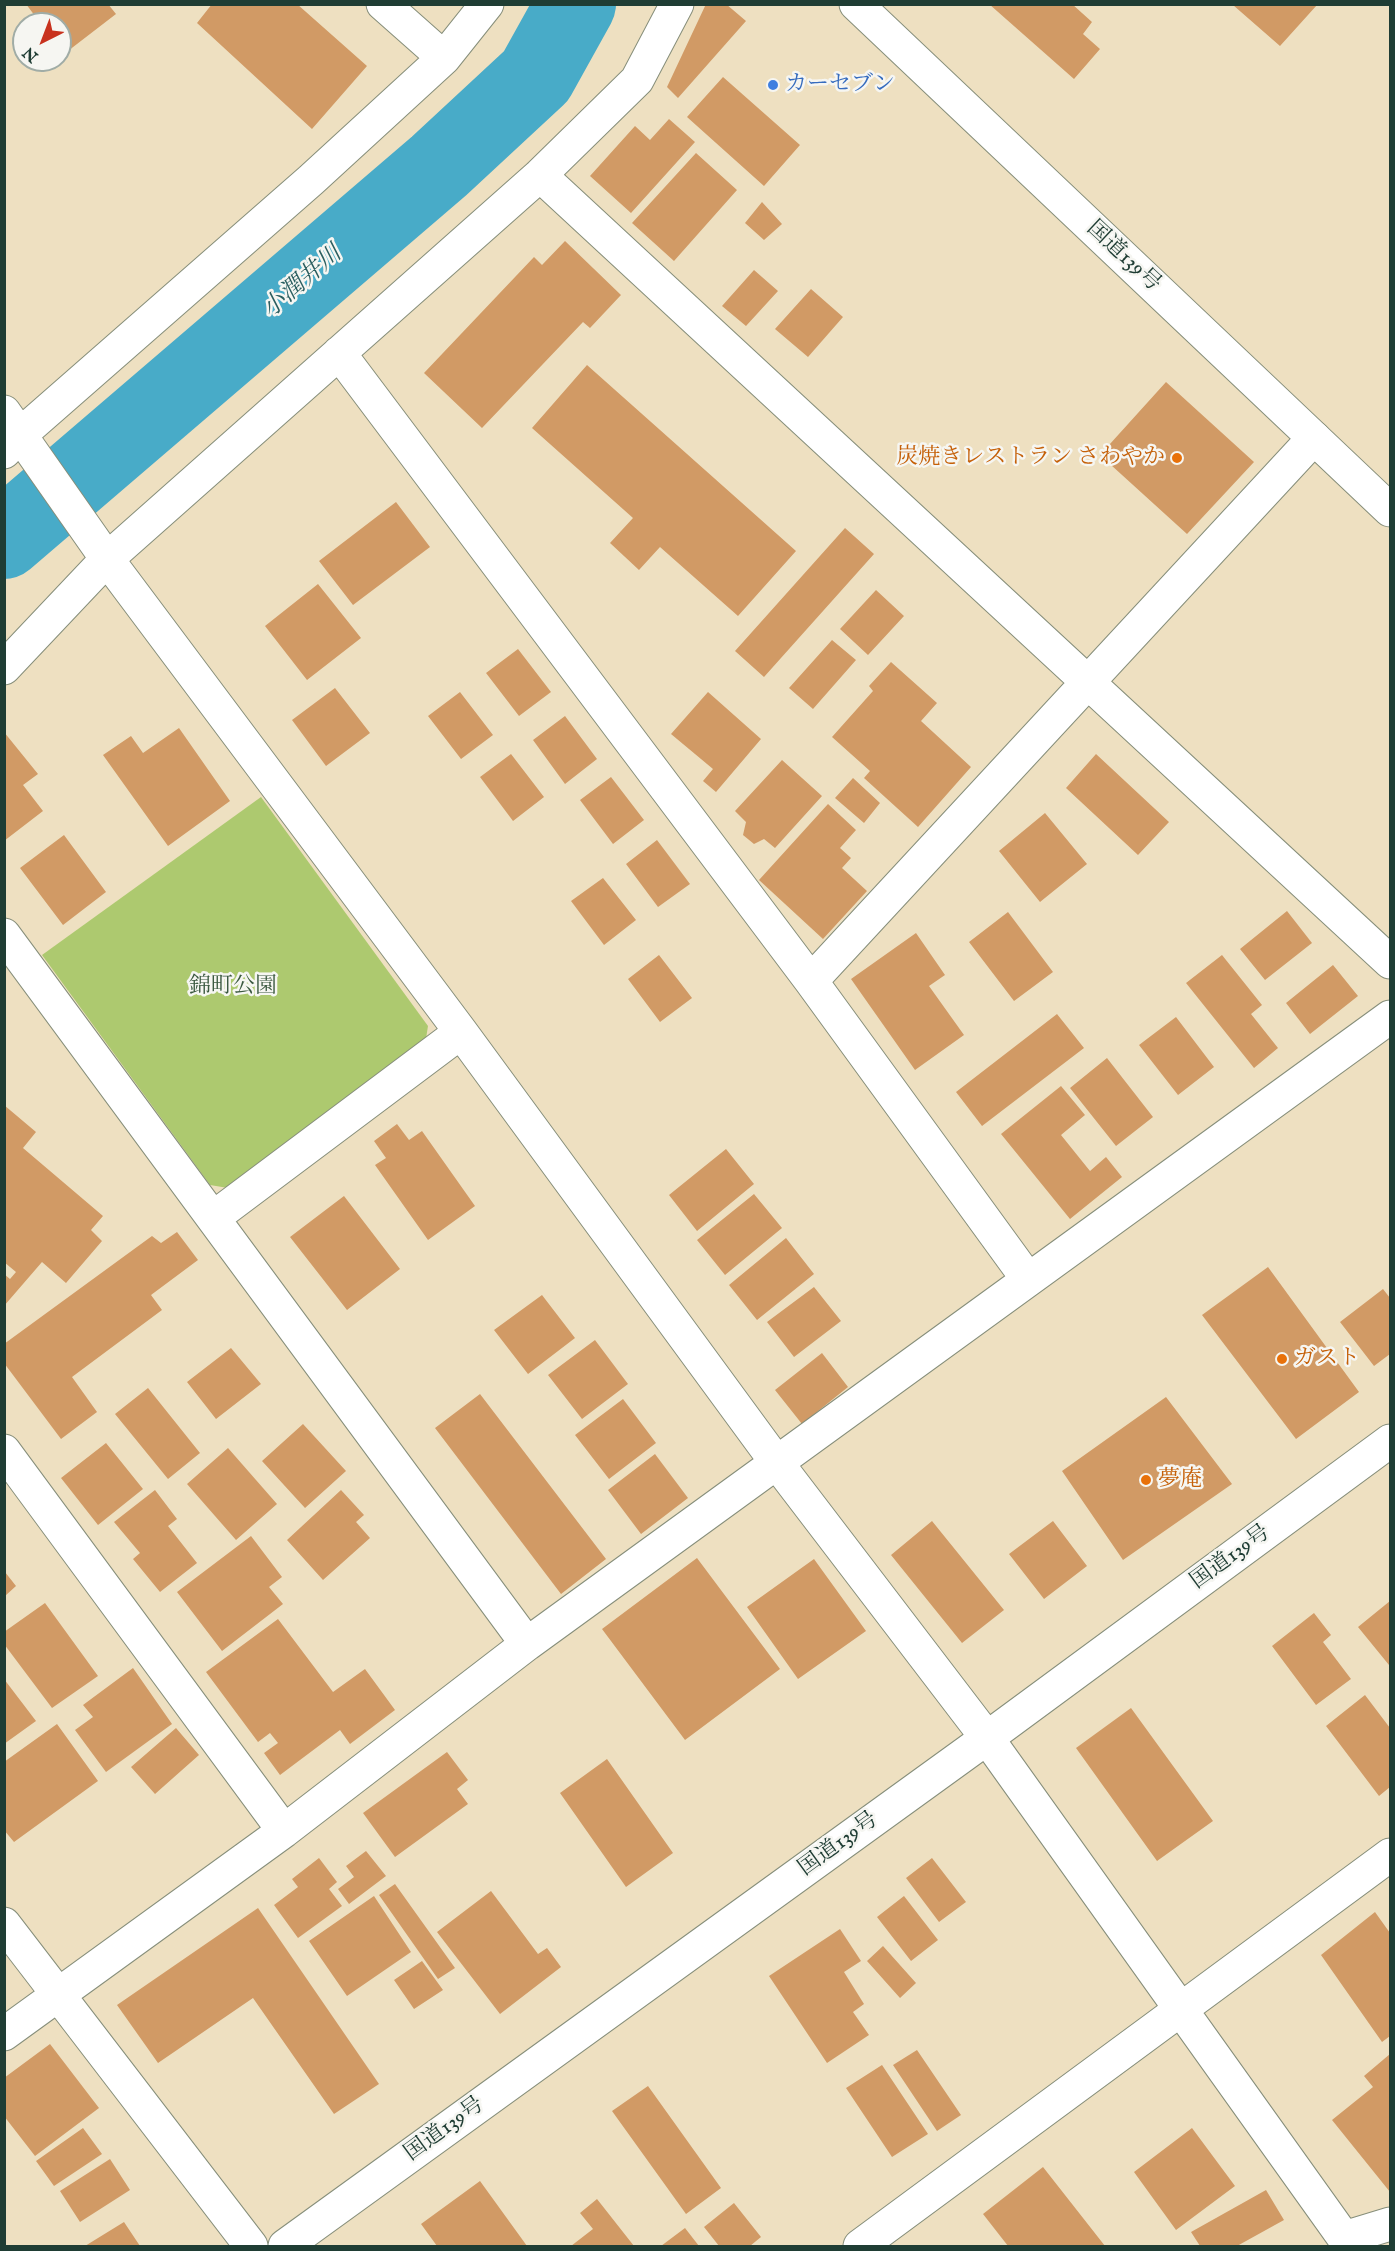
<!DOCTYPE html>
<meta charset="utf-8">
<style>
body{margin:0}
#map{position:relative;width:1395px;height:2251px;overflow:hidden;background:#eee0c1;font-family:"IM FELL English",serif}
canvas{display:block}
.frame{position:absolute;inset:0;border:6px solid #1f3d34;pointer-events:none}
.north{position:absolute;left:12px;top:12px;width:60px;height:60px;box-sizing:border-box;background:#f6f6f2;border:2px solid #a0aca6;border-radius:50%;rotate:222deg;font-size:16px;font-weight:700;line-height:24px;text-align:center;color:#1f3d34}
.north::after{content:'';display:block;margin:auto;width:21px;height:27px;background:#c8321e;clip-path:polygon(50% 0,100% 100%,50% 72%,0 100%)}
</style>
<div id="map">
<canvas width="1395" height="2251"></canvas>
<div class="frame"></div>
<div class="north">N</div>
</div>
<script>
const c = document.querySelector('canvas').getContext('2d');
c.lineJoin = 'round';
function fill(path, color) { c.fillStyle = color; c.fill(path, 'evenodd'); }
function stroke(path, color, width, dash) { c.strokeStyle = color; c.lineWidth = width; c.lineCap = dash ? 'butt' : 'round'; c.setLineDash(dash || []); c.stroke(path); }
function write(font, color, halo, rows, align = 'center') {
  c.font = font + ' "IM FELL English","Noto Serif JP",serif'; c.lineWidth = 5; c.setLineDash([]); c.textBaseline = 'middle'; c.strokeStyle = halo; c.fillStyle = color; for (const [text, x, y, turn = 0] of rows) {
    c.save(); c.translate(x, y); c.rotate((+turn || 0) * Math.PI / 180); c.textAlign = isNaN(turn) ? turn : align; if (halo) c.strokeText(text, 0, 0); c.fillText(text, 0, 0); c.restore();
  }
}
fill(new Path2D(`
 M 261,797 L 428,1026 L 425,1045 L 228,1188 L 210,1185 L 42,955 Z`), '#adc96f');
stroke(new Path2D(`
 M 4,539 L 439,166 L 536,76 L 576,4`), '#48abc8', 80);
fill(new Path2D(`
 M 26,4 L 108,4 L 116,14 L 64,54 L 60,48 L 60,24 L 41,24 Z
 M 212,4 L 297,4 L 367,66 L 312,129 L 197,23 Z
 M 706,4 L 726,4 L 746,21 L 678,98 L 667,87 Z
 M 989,4 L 1072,4 L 1092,22 L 1083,34 L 1100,49 L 1074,79 Z
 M 1233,5 L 1317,5 L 1280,46 Z
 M 723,77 L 800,145 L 764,186 L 687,117 Z
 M 669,119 L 695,142 L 631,213 L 590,176 L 635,126 L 650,140 Z
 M 696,153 L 737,190 L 674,261 L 632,223 Z
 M 762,202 L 782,224 L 764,240 L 745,223 Z
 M 565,241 L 621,295 L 590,328 L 583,322 L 482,428 L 424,373 L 534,257 L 542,265 Z
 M 754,270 L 778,291 L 746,326 L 722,306 Z
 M 811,289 L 843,317 L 808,357 L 775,329 Z
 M 587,365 L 796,551 L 738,616 L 660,547 L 639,570 L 610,543 L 633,518 L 532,428 Z
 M 1166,382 L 1254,462 L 1187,534 L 1100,455 Z
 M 396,502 L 430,547 L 353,605 L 319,561 Z
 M 845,528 L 874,554 L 764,677 L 735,651 Z
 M 318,584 L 361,638 L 307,680 L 265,626 Z
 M 876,590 L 904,616 L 868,655 L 840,629 Z
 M 832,640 L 856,660 L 813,709 L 789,688 Z
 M 518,649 L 551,692 L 519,716 L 486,673 Z
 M 891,662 L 937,703 L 921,721 L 971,767 L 918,827 L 864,778 L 870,771 L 832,737 L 873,691 L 869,686 Z
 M 335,688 L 370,733 L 326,766 L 292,720 Z
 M 460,692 L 493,735 L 461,759 L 428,716 Z
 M 708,692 L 761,739 L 716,792 L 703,781 L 713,769 L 671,734 Z
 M 565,716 L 597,759 L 565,784 L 533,740 Z
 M 179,728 L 230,801 L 168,846 L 103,755 L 131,736 L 143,753 Z
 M 4,732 L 38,774 L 23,785 L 43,811 L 4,841 Z
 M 511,754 L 544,797 L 513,821 L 480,777 Z
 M 1096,754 L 1169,822 L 1138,855 L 1066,788 Z
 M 782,760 L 822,796 L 775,848 L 764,839 L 754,844 L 743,835 L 746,822 L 735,811 Z
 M 611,777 L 644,820 L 613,844 L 580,800 Z
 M 853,778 L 880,803 L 864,823 L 835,798 Z
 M 828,804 L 856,830 L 840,848 L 851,858 L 842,868 L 867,891 L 823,939 L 759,880 Z
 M 1045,813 L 1087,864 L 1040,902 L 999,851 Z
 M 64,835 L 106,892 L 63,925 L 20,868 Z
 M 657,840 L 690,884 L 658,907 L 626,864 Z
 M 603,878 L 636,920 L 604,945 L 571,901 Z
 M 1287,911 L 1312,943 L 1265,980 L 1240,949 Z
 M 1008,912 L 1053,972 L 1014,1001 L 969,942 Z
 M 916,933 L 945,975 L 929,986 L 964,1035 L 915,1070 L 851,979 Z
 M 659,955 L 692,998 L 660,1022 L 628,979 Z
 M 1222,955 L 1262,1005 L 1251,1014 L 1278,1048 L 1254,1068 L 1186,983 Z
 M 1333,965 L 1358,996 L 1310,1034 L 1286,1003 Z
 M 1057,1014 L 1084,1048 L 982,1126 L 956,1092 Z
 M 1176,1017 L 1214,1067 L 1178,1095 L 1139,1045 Z
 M 1107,1058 L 1153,1117 L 1116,1146 L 1070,1088 Z
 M 1061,1086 L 1085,1115 L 1061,1135 L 1090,1171 L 1106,1157 L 1122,1177 L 1070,1219 L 1001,1134 Z
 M 4,1105 L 36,1132 L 23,1148 L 103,1216 L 91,1230 L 102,1241 L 66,1283 L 42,1262 L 4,1306 L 4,1274 L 10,1279 L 16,1272 L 4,1262 Z
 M 397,1124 L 409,1140 L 422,1131 L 475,1206 L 428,1240 L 375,1165 L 386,1158 L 374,1141 Z
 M 726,1149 L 754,1184 L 697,1231 L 669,1195 Z
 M 754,1194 L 782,1228 L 725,1275 L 697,1240 Z
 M 344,1196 L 400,1269 L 347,1310 L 290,1237 Z
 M 177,1232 L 198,1260 L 151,1295 L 162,1310 L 72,1377 L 97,1412 L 61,1439 L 4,1363 L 4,1344 L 152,1236 L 161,1243 Z
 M 786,1238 L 814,1274 L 757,1320 L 729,1285 Z
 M 1268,1267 L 1359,1392 L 1296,1439 L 1202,1315 Z
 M 814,1287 L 841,1321 L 794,1357 L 767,1322 Z
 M 1383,1289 L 1390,1298 L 1390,1354 L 1374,1366 L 1340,1322 Z
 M 542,1295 L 575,1338 L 528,1374 L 494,1330 Z
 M 595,1340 L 628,1384 L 582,1419 L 548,1375 Z
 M 231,1348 L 261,1384 L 216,1419 L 187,1382 Z
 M 822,1353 L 848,1387 L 802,1424 L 775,1390 Z
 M 148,1388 L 200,1453 L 168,1479 L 115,1414 Z
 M 480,1394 L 606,1559 L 561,1594 L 435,1428 Z
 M 1166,1397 L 1232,1484 L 1123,1560 L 1062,1471 Z
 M 623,1399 L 656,1443 L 609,1479 L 575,1435 Z
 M 303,1424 L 346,1471 L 305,1508 L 262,1461 Z
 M 106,1443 L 143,1489 L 98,1525 L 61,1478 Z
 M 228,1448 L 277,1504 L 236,1540 L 187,1484 Z
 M 655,1454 L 688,1498 L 641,1534 L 608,1490 Z
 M 155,1490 L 177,1519 L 168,1526 L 197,1563 L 160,1592 L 133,1559 L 140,1553 L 114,1522 Z
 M 341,1490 L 364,1515 L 356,1522 L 370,1538 L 323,1580 L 287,1540 Z
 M 932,1521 L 1004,1610 L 962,1643 L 891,1555 Z
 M 1053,1521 L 1087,1566 L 1044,1599 L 1009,1554 Z
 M 251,1536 L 282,1577 L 269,1587 L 283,1604 L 222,1651 L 177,1592 Z
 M 697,1558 L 780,1669 L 685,1740 L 602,1629 Z
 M 814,1559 L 866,1631 L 798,1679 L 747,1607 Z
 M 5,1572 L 16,1586 L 5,1596 Z
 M 1390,1601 L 1390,1663 L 1389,1665 L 1358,1627 Z
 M 45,1603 L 98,1676 L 52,1708 L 4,1644 L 4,1632 Z
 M 1314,1613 L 1331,1635 L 1323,1642 L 1351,1679 L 1316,1705 L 1272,1646 Z
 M 278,1619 L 333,1692 L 365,1669 L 395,1710 L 350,1744 L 340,1730 L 280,1775 L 264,1753 L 278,1743 L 270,1733 L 258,1742 L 206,1672 Z
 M 133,1668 L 172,1724 L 106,1772 L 75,1730 L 93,1717 L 83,1705 Z
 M 4,1679 L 36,1721 L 4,1744 Z
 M 1365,1695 L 1390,1728 L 1390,1787 L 1379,1796 L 1326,1726 Z
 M 1131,1708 L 1213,1821 L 1157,1861 L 1076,1748 Z
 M 57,1724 L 98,1781 L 14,1842 L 4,1830 L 4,1762 Z
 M 176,1728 L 199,1755 L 155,1794 L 131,1767 Z
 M 447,1752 L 468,1780 L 457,1789 L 468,1804 L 395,1857 L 363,1813 Z
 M 607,1759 L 673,1853 L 626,1887 L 560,1793 Z
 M 366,1851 L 386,1876 L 349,1904 L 338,1889 L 354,1877 L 346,1866 Z
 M 319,1858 L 337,1882 L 329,1889 L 342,1906 L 298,1938 L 274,1905 L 298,1887 L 292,1879 Z
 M 932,1858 L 966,1902 L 939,1922 L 906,1878 Z
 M 395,1884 L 455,1968 L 438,1979 L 379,1895 Z
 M 491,1891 L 538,1954 L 547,1948 L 561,1967 L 500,2014 L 437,1932 Z
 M 374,1896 L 411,1952 L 347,1996 L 309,1941 Z
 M 904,1896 L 938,1940 L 911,1961 L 877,1917 Z
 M 258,1908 L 379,2084 L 334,2114 L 253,1998 L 158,2063 L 117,2005 Z
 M 1375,1912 L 1390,1933 L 1390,2036 L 1382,2042 L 1321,1955 Z
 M 840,1929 L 861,1961 L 844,1972 L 864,2004 L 853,2012 L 869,2035 L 827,2063 L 769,1976 Z
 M 883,1946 L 916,1983 L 900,1998 L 867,1961 Z
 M 422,1961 L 443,1990 L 414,2009 L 394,1980 Z
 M 50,2044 L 99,2108 L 35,2156 L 4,2116 L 4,2078 Z
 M 917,2050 L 961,2115 L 937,2131 L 893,2065 Z
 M 1390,2054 L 1390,2192 L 1332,2120 L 1373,2087 L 1364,2076 Z
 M 882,2065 L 928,2134 L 892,2157 L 846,2088 Z
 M 648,2086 L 721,2188 L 686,2214 L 612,2111 Z
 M 83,2128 L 102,2154 L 54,2186 L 36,2161 Z
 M 1192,2128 L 1235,2186 L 1176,2230 L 1134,2172 Z
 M 110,2159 L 130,2190 L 80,2222 L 60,2191 Z
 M 1043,2167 L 1105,2246 L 1008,2246 L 983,2214 Z
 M 480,2181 L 527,2246 L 437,2246 L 421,2224 Z
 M 1266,2190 L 1284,2220 L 1237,2246 L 1200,2246 L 1191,2232 Z
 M 597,2199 L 634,2246 L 571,2246 L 593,2229 L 580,2213 Z
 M 734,2203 L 761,2237 L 750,2246 L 719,2246 L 704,2227 Z
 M 124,2222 L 140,2246 L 85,2246 Z
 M 685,2228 L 699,2246 L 661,2246 Z`), '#d19a65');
const minor = new Path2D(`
 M 383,4 L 444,58
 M 540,175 L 1390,962
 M 339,353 L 811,981 L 1027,1278
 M 4,412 L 107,559 L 461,1032 L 777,1463 L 987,1738 L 1344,2238 L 1347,2246
 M 4,452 L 21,434 L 311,180 L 444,58 L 487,4
 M 4,668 L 107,559 L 540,175 L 637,80 L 677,4
 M 4,935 L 527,1644
 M 811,981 L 1314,438
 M 213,1218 L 461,1032
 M 4,1451 L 284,1831
 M 4,1924 L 251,2246
 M 4,2034 L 284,1831 L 527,1644 L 1390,1017
 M 1344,2238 L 1390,2224
 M 860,2246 L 1390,1855`);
const highway = new Path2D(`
 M 856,4 L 1390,510
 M 285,2246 L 987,1738 L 1390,1441`);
stroke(minor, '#868e7a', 35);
stroke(highway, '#868e7a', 35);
stroke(minor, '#fff', 33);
stroke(highway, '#fff', 33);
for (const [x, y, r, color] of [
 [773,85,6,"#3f7fe0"],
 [1177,458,6,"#e8710a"],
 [1282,1359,6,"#e8710a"],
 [1146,1480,6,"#e8710a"]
]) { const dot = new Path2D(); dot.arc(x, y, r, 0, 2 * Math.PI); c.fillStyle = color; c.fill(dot); stroke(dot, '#f6f6f2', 2); }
write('22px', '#366cbe', '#f6f6f2', [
 ["カーセブン",785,85]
], 'left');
write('22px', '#1f3d34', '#f6f6f2', [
 ["国道139号",1123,257,43],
 ["国道139号",1231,1558,-36],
 ["国道139号",839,1845,-36],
 ["国道139号",445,2130,-36]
]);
write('22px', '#c56008', '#f6f6f2', [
 ["炭焼きレストラン さわやか",1165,458,"right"],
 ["ガスト",1294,1359],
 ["夢庵",1158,1480]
], 'left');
write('22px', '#3b5940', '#f6f6f2', [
 ["錦町公園",233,987]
]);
write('italic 24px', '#2b5e60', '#f6f6f2', [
 ["小潤井川",303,283,-41]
]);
</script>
